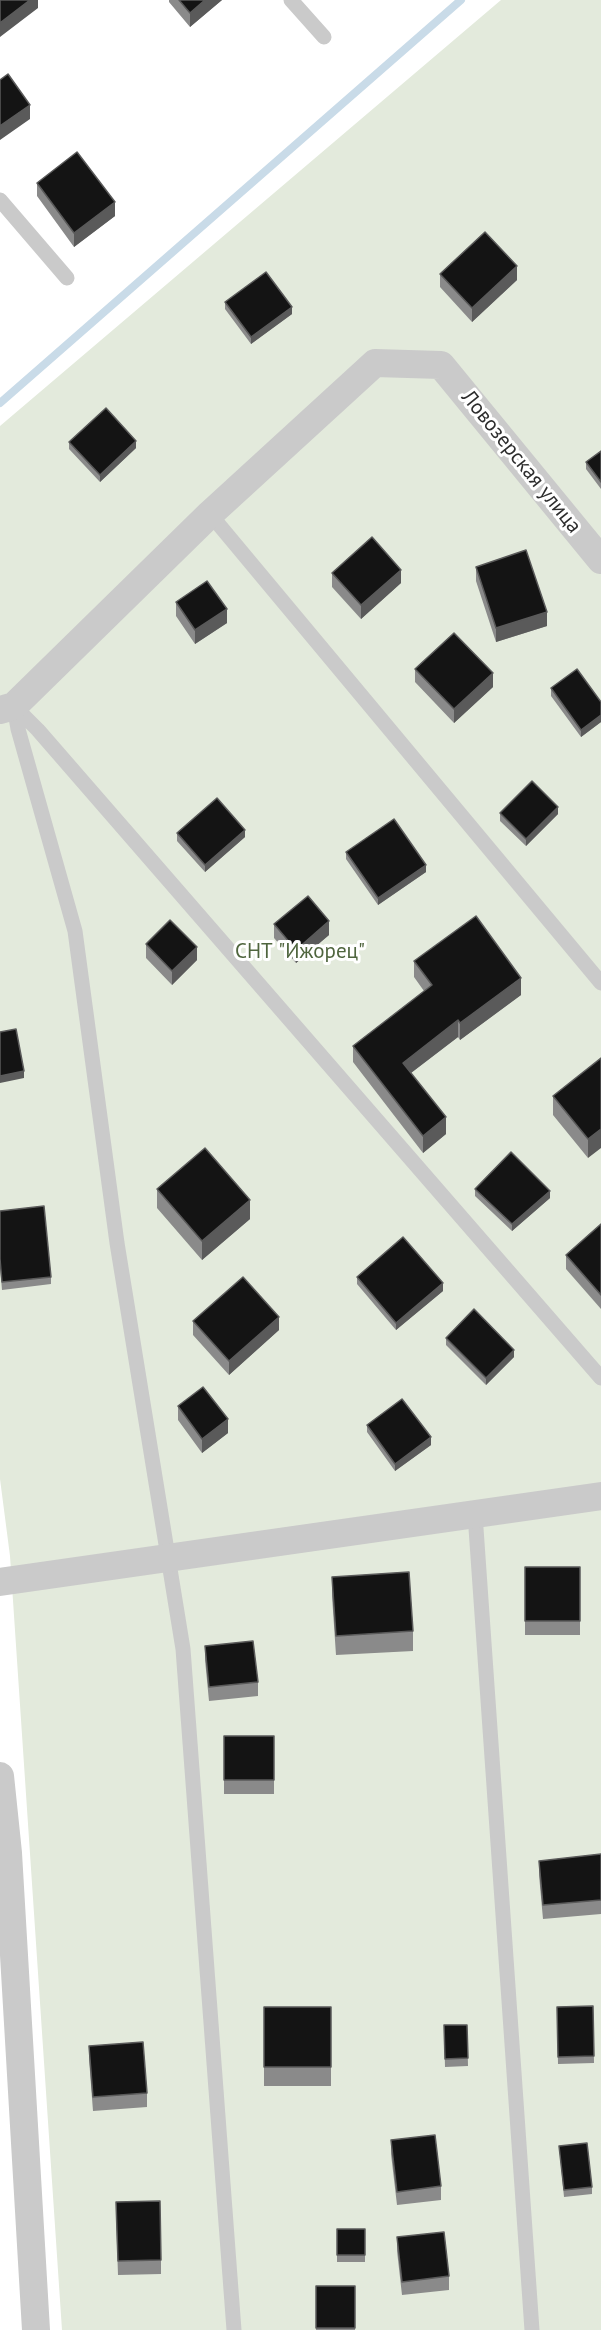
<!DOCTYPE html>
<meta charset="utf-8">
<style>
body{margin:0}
canvas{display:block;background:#fff}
</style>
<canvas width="601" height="2330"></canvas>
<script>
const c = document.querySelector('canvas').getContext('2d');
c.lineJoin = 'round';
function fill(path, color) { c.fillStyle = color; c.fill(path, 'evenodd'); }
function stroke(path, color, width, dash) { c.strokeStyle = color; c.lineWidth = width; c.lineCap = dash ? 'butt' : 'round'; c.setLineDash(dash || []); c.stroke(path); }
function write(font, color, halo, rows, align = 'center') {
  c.font = font + ' "PT Sans",sans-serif'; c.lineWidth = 6; c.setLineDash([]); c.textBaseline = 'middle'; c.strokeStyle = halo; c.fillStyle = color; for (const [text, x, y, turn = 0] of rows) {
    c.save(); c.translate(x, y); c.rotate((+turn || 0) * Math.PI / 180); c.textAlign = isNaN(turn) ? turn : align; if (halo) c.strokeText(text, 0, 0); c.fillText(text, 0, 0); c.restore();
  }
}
fill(new Path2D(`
 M 501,0 L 601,0 L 601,2330 L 62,2330 L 10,1556 L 0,1479 L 0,426 Z`), '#e3eadc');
stroke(new Path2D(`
 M 0,403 L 461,0`), '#c9dbe8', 8);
stroke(new Path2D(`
 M 291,0 L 324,37
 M 0,200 L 67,278
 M 210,514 L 601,983
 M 14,706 L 18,729 L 75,931 L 117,1243 L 183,1649 L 234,2330
 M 14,706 L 38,730 L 601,1378
 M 475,1514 L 532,2330`), '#cacaca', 15);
stroke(new Path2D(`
 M 0,710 L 14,706 L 210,514 L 375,363 L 441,365 L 601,560
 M 0,1582 L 601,1496
 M 0,1776 L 8,1853 L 36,2330`), '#cacaca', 28);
fill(new Path2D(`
 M 169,0 L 222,0 L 190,27 L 169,2 Z
 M 37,183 L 115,216 L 74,247 L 37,196 Z
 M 440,274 L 517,280 L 472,322 L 440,287 Z
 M 225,302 L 292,314 L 251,344 L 225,309 Z
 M 69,442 L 136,448 L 100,482 L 69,449 Z
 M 601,451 L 601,489 L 586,469 L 586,462 Z
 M 476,567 L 547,626 L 496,642 L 476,581 Z
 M 332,573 L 401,583 L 361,619 L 332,587 Z
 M 176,602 L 227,623 L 195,644 L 176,616 Z
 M 415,669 L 493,687 L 454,723 L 415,682 Z
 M 551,688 L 601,702 L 601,722 L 581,737 L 551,696 Z
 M 500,813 L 558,814 L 526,846 L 500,821 Z
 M 177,833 L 245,837 L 205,872 L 177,841 Z
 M 346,852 L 426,872 L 378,905 L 346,859 Z
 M 274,924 L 329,935 L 296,963 L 274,938 Z
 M 146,944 L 197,960 L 172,985 L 146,958 Z
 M 414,961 L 521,995 L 460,1040 L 458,1037 L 411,1073 L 446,1134 L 423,1153 L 353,1062 L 353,1046 L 424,991 L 414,977 Z
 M 601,1058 L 588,1158 L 553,1115 L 553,1096 Z
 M 157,1189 L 250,1219 L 202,1260 L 157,1208 Z
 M 475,1189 L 550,1198 L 512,1231 L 475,1196 Z
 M 0,1211 L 51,1277 L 51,1284 L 2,1290 L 0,1266 Z
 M 601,1224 L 601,1309 L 566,1269 L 566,1255 Z
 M 357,1277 L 443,1291 L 396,1330 L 357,1284 Z
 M 193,1321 L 279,1330 L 229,1375 L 193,1335 Z
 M 446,1338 L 514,1357 L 486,1385 L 446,1345 Z
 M 178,1406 L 228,1433 L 202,1453 L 178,1420 Z
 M 367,1425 L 431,1445 L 395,1471 L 367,1432 Z
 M 525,1567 L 580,1567 L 580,1635 L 525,1635 Z
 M 332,1577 L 413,1631 L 413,1651 L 336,1655 L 332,1596 Z
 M 205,1646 L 258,1682 L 258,1696 L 209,1701 L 205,1660 Z
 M 224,1736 L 274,1736 L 274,1794 L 224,1794 Z
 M 601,1854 L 601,1914 L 543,1919 L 539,1875 L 539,1861 Z
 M 593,2006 L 594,2063 L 558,2064 L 557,2007 Z
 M 264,2007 L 331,2007 L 331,2086 L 264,2086 Z
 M 444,2025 L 467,2025 L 468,2066 L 445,2067 Z
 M 89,2046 L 147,2093 L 147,2107 L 93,2111 L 89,2059 Z
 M 391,2140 L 441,2186 L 441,2200 L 397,2205 L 391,2154 Z
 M 559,2146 L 592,2187 L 592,2194 L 564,2197 Z
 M 116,2216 L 161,2260 L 161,2274 L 118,2275 Z
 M 337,2229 L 365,2229 L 365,2262 L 337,2262 Z
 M 397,2237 L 449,2276 L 449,2290 L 402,2295 L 397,2251 Z
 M 316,2286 L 355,2286 L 355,2330 L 316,2330 Z`), '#8a8a8a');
fill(new Path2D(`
 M 30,0 L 38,0 L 38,8 L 0,37 L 0,23 Z
 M 205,0 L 222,0 L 190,27 L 190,13 Z
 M 30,105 L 30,119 L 0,140 L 0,126 Z
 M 115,202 L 115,216 L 74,247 L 74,233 Z
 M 517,266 L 517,280 L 472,322 L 472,308 Z
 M 292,307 L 292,314 L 251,344 L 251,337 Z
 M 136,441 L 136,448 L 100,482 L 100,475 Z
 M 401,570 L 401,583 L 361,619 L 361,605 Z
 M 227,609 L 227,623 L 195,644 L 195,630 Z
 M 547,612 L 547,626 L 496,642 L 496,628 Z
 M 493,673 L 493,687 L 454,723 L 454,709 Z
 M 601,715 L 601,722 L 581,737 L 581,730 Z
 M 558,807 L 558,814 L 526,846 L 526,839 Z
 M 245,830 L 245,837 L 205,872 L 205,865 Z
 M 426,865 L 426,872 L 378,905 L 378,898 Z
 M 329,921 L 329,935 L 296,963 L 296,950 Z
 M 197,947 L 197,960 L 172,985 L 172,971 Z
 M 521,978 L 521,995 L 460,1040 L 460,1023 Z
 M 458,1020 L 458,1037 L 403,1079 L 403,1063 Z
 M 24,1071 L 24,1078 L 0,1083 L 0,1076 Z
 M 446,1117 L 446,1134 L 423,1153 L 423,1136 Z
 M 601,1129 L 601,1148 L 588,1158 L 588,1139 Z
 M 550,1191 L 550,1198 L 512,1231 L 512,1224 Z
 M 250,1200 L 250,1219 L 202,1260 L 202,1241 Z
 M 443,1283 L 443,1291 L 396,1330 L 396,1323 Z
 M 279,1317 L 279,1330 L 229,1375 L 229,1361 Z
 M 514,1350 L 514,1357 L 486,1385 L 486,1378 Z
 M 228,1419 L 228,1433 L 202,1453 L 202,1439 Z
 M 431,1437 L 431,1445 L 395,1471 L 395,1464 Z`), '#5a5a5a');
const building = new Path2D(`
 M 0,0 L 30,0 L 0,23 Z
 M 179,0 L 205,0 L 190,13 Z
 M 8,74 L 30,105 L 0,126 L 0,80 Z
 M 77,152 L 115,202 L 74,233 L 37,183 Z
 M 485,232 L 517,266 L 472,308 L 440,274 Z
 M 266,272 L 292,307 L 251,337 L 225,302 Z
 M 106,408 L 136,441 L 100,475 L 69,442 Z
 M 601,451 L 601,482 L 586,462 Z
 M 372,537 L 401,570 L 361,605 L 332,573 Z
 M 526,550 L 547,612 L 496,628 L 476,567 Z
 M 207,581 L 227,609 L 195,630 L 176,602 Z
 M 454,633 L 493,673 L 454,709 L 415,669 Z
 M 577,669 L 601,702 L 601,715 L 581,730 L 551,688 Z
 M 532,781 L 558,807 L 526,839 L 500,813 Z
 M 217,798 L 245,830 L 205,865 L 177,833 Z
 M 394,819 L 426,865 L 378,898 L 346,852 Z
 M 308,896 L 329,921 L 296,950 L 274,924 Z
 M 476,916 L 521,978 L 460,1023 L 458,1020 L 403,1063 L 446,1117 L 423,1136 L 353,1046 L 432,985 L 414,961 Z
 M 170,920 L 197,947 L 172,971 L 146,944 Z
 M 16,1029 L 24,1071 L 0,1076 L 0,1032 Z
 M 601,1058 L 601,1129 L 588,1139 L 553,1096 Z
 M 205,1148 L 250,1200 L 202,1241 L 157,1189 Z
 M 511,1152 L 550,1191 L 512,1224 L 475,1189 Z
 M 44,1206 L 51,1277 L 2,1282 L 0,1259 L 0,1211 Z
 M 601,1224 L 601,1295 L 566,1255 Z
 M 403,1237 L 443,1283 L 396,1323 L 357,1277 Z
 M 243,1277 L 279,1317 L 229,1361 L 193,1321 Z
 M 474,1309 L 514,1350 L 486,1378 L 446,1338 Z
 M 203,1387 L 228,1419 L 202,1439 L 178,1406 Z
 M 402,1399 L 431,1437 L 395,1464 L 367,1425 Z
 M 525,1567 L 580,1567 L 580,1621 L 525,1621 Z
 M 409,1572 L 413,1631 L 336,1636 L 332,1577 Z
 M 253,1641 L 258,1682 L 209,1687 L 205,1646 Z
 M 224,1736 L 274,1736 L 274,1780 L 224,1780 Z
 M 601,1854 L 601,1900 L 543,1905 L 539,1861 Z
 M 593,2006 L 594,2056 L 558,2057 L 557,2007 Z
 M 264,2007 L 331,2007 L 331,2067 L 264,2067 Z
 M 444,2025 L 467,2025 L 468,2058 L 445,2059 Z
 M 143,2042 L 147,2093 L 93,2097 L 89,2046 Z
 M 435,2135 L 441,2186 L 397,2192 L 391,2140 Z
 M 587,2143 L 592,2187 L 564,2190 L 559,2146 Z
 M 160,2201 L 161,2260 L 118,2261 L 116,2202 Z
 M 337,2229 L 365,2229 L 365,2255 L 337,2255 Z
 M 444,2232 L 449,2276 L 402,2282 L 397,2237 Z
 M 316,2286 L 355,2286 L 355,2328 L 316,2328 Z`);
fill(building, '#141414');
stroke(building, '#5a5a5a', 1.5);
write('21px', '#2d2d2d', '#fff', [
 ["Ловозерская улица",521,462,51]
]);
write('21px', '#4f653e', '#fff', [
 ["СНТ \"Ижорец\"",300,952]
]);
</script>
